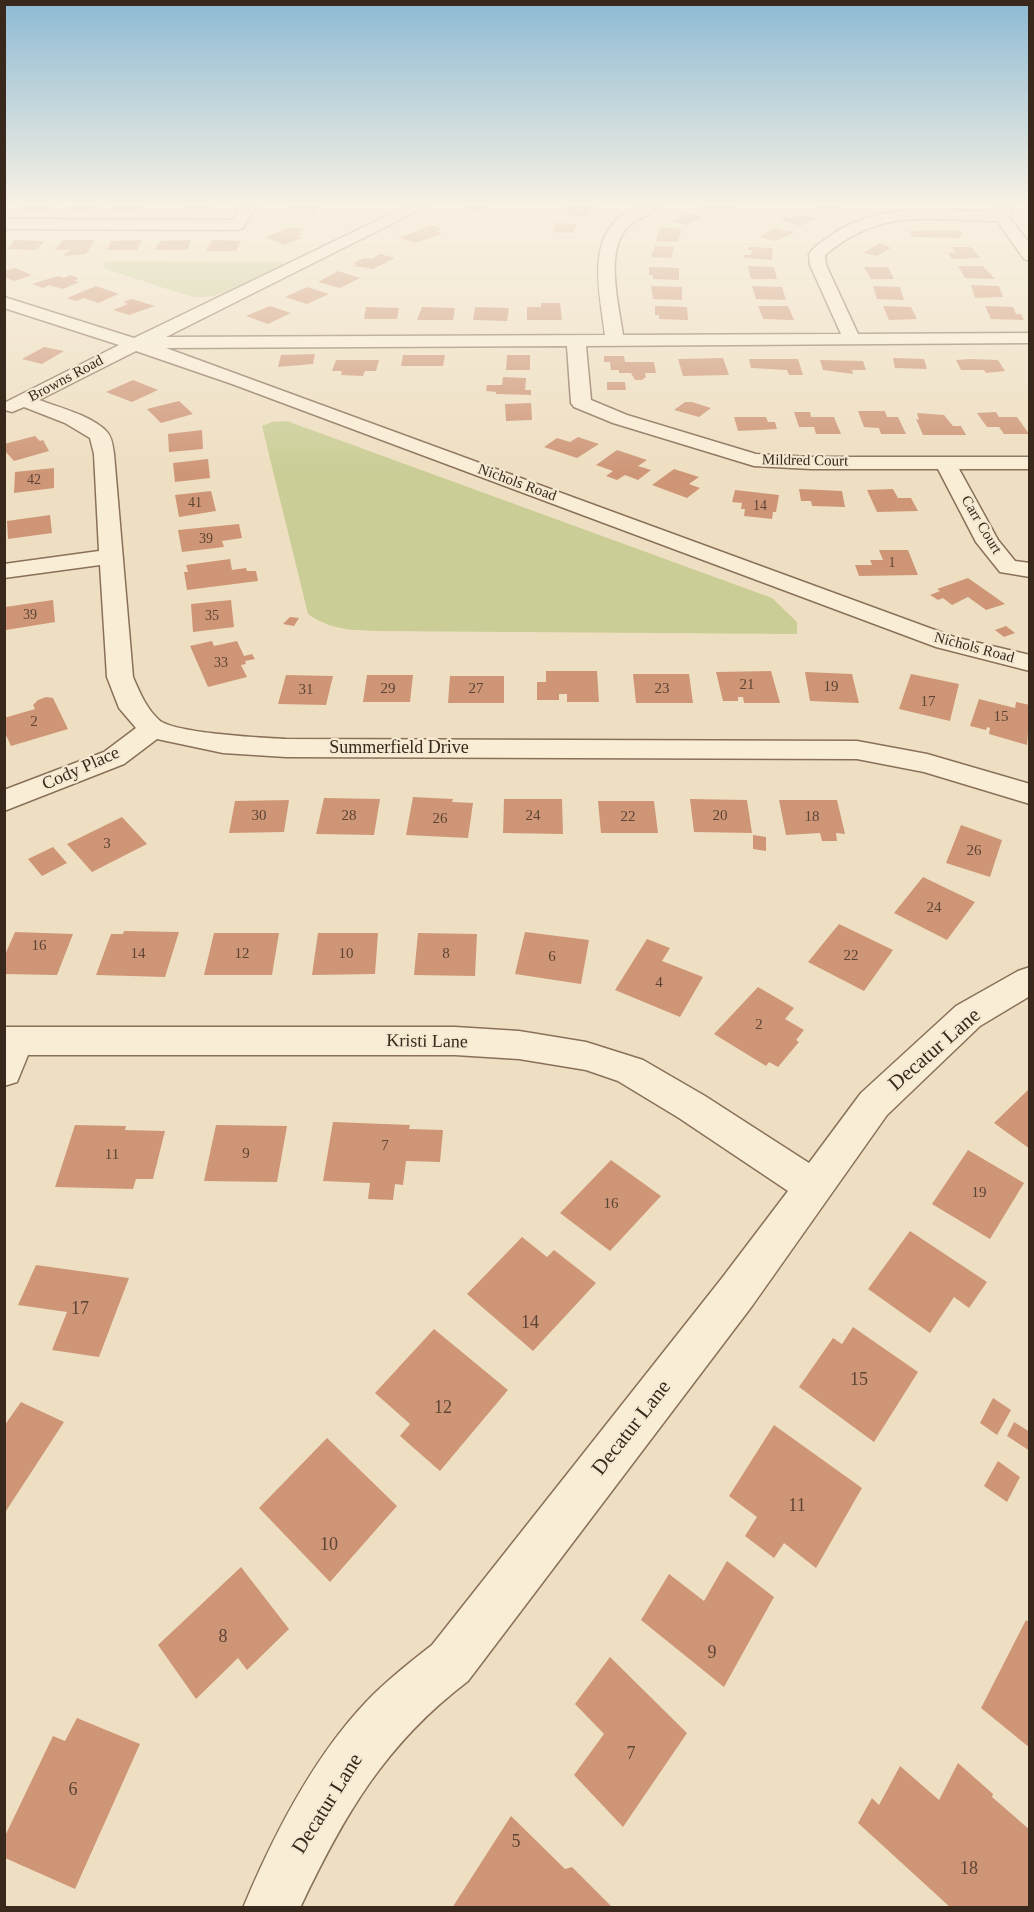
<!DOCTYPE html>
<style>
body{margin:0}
#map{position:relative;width:1034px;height:1912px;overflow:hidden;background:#efdfc2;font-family:"Times New Roman",serif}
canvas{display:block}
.frame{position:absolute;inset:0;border:6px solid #39291d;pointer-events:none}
</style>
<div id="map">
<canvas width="1034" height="1912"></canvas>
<div class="frame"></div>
</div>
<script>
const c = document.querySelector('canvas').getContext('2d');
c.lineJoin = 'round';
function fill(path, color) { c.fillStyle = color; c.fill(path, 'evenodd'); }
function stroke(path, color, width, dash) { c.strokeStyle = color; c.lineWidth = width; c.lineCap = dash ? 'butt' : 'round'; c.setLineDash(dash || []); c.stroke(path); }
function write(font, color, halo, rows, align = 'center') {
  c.font = font + ' "Times New Roman",serif'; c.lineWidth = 4.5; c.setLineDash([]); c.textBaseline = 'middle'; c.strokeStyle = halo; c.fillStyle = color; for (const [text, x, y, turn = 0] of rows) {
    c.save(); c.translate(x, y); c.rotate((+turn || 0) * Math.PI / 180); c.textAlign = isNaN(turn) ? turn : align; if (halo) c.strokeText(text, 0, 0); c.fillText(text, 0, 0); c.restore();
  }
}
fill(new Path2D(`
 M 114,261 L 283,262 L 282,266 C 254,279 223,300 192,297 L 103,268 L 104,263 Z
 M 287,421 L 772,598 L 797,622 L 797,634 L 375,631 C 349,630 329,629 308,614 L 262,426 L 272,422 Z`), '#cacd96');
fill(new Path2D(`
 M 21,206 L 52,206 L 47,212 L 17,212 Z
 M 68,206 L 99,206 L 94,212 L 64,212 Z
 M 114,206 L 145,206 L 141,212 L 110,212 Z
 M 186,206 L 211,206 L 207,211 L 183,211 Z
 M 289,206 L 317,206 L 315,213 L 287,213 Z
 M 466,206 L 471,207 L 486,206 L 483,213 L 466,212 Z
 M 568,206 L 598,206 L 583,217 L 560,212 Z
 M 699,206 L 734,206 L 738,208 L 733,210 L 725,208 L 716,212 Z
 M 819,206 L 841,206 L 841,207 L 823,213 L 812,209 Z
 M 688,213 L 703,217 L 687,225 L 671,221 Z
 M 800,214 L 816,218 L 800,226 L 780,220 L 785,217 L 791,218 Z
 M 557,223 L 577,224 L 573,233 L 553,232 Z
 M 431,225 L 442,229 L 435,231 L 442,234 L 415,243 L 399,238 Z
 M 296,227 L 303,230 L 297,232 L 303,234 L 296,236 L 301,238 L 284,245 L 265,237 L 288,228 Z
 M 660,227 L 681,229 L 678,242 L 656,241 Z
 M 774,228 L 786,231 L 795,232 L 775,241 L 760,237 Z
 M 960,230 L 963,235 L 959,236 L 961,238 L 913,237 L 909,231 Z
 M 14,240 L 45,241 L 36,250 L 8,249 Z
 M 63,240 L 95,240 L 86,254 L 67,256 L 62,255 L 71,250 L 55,250 Z
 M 142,240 L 137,250 L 107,250 L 111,241 Z
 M 191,240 L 187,250 L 155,250 L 160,241 Z
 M 212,240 L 241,241 L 236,251 L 206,251 Z
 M 880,243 L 891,248 L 877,256 L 863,253 Z
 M 655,246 L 674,247 L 671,258 L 651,257 Z
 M 748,247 L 773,248 L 772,260 L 744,258 L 744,255 L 751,255 L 752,250 L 748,250 Z
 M 951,247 L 971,247 L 980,258 L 952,259 L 948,253 L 956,253 Z
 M 380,254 L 395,258 L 373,269 L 353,266 L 357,264 L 353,263 L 364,258 L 372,259 Z
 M 748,266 L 774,267 L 777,279 L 751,279 Z
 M 958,266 L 983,266 L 995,279 L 965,278 Z
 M 649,267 L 679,268 L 679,280 L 653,279 L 653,275 L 649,275 Z
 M 864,267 L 888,267 L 894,279 L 871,279 Z
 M 15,268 L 32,275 L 15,281 L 4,277 L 4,271 Z
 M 338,271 L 360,278 L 340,288 L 318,282 Z
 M 70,275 L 79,278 L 74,281 L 79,282 L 63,289 L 49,285 L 43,288 L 32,284 L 58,276 L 64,278 Z
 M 971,285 L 999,286 L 1003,297 L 975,298 Z
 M 96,286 L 119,294 L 98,303 L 84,298 L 76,301 L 67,298 Z
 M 651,286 L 682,287 L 682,300 L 653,299 Z
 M 752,286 L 782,287 L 786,300 L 756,299 Z
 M 873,286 L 900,287 L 904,300 L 877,299 Z
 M 307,287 L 329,294 L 307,304 L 285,297 Z
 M 132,299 L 155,306 L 129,315 L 113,310 L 128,304 L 123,302 Z
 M 541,303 L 560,303 L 562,320 L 527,320 L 527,307 L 541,307 Z
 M 270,306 L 291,313 L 268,324 L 246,316 Z
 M 655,306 L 687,307 L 688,320 L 659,319 L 659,315 L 655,315 Z
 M 758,306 L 788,306 L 794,320 L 763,319 Z
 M 883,306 L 911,307 L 917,319 L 889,320 Z
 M 985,306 L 1013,307 L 1016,314 L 1021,314 L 1024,320 L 991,319 Z
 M 366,307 L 399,308 L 397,319 L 364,319 Z
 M 422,307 L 455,308 L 453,320 L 417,320 Z
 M 475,307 L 509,308 L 507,321 L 473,320 Z
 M 44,347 L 64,351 L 42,364 L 22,359 Z
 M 315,354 L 313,364 L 278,367 L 281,355 Z
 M 403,355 L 445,355 L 443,366 L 401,366 Z
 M 507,355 L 530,355 L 530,370 L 506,370 Z
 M 604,356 L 624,356 L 625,362 L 654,362 L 656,373 L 645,373 L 646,377 L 642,380 L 635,380 L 631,373 L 619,373 L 619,370 L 611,370 L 610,362 L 604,362 Z
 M 723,358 L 729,375 L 683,376 L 678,359 Z
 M 893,358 L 924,359 L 927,369 L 895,368 Z
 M 749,359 L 798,359 L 803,375 L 789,375 L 787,370 L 751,368 Z
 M 970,359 L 998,360 L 1005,371 L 986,373 L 984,370 L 961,370 L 956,360 Z
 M 336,360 L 379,360 L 376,371 L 365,371 L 363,376 L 341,375 L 342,371 L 332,371 Z
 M 820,360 L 863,361 L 866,370 L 852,370 L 853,374 L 823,370 Z
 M 503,377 L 526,378 L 525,390 L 531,390 L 531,395 L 496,394 L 496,392 L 486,391 L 487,385 L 502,385 Z
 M 133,380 L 158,390 L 132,402 L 106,392 Z
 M 607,382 L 625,382 L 626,390 L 607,390 Z
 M 179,401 L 193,414 L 161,423 L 147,409 Z
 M 685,402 L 692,402 L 711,408 L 699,417 L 674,410 Z
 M 531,403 L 532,420 L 506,421 L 505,404 Z
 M 858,411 L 885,411 L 887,417 L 898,417 L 906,434 L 881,434 L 879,428 L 864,427 Z
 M 794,412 L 810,412 L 811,417 L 834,417 L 841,434 L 816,434 L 814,427 L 799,427 Z
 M 996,412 L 999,417 L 1017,417 L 1029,434 L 1004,434 L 999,427 L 987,427 L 977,413 Z
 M 917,413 L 944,415 L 953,426 L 961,426 L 966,435 L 923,435 L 916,419 L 919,420 Z
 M 734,417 L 766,417 L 768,422 L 775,422 L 777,429 L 738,431 Z
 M 202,430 L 203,449 L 169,452 L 168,434 Z
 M 35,436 L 40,441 L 43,440 L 49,451 L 14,461 L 4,450 L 4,444 Z
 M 578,437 L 599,444 L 577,458 L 544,447 L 557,438 L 570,442 Z
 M 617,450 L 647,460 L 638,466 L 651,470 L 638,480 L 625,475 L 617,480 L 606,476 L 613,471 L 596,465 Z
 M 208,459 L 210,478 L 175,482 L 173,463 Z
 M 54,468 L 54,488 L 14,493 L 15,472 Z
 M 674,469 L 699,477 L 689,484 L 700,488 L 687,498 L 652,485 Z
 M 799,489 L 842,491 L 845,507 L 812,506 L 811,501 L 801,501 Z
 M 893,489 L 898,498 L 911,498 L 918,511 L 877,512 L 867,490 Z
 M 735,490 L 779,495 L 776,512 L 773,512 L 772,519 L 744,516 L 745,509 L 741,509 L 742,503 L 732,502 Z
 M 211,491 L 216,511 L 179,517 L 175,495 Z
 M 50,515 L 52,533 L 8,539 L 7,521 Z
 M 239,524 L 242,538 L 222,541 L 224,547 L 182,552 L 178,530 Z
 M 879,550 L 908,550 L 918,575 L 859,576 L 855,565 L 872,565 L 870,560 L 883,560 Z
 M 230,559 L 232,570 L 246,568 L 247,571 L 256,571 L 258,581 L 187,590 L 184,572 L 188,572 L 186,565 Z
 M 968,578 L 1005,604 L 986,610 L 968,597 L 952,605 L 943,598 L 938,600 L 930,595 L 940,591 L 937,589 Z
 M 53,600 L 55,622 L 6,630 L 5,607 Z
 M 231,600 L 234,627 L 193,632 L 191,604 Z
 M 290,617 L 299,618 L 294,626 L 283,624 Z
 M 1006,626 L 1015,633 L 1004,637 L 995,630 Z
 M 212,641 L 214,646 L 237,641 L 244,656 L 252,654 L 255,659 L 245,661 L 246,664 L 241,665 L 247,677 L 208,687 L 190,646 Z
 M 546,671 L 597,671 L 599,702 L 567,702 L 567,694 L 559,694 L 559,700 L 537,700 L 537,682 L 546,682 Z
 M 771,671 L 780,703 L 744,703 L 743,697 L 738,697 L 738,701 L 723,701 L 716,672 Z
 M 805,672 L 852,674 L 859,703 L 810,701 Z
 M 633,674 L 689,674 L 693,703 L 636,703 Z
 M 911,674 L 959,684 L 950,721 L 899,709 Z
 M 286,675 L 333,676 L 326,705 L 278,704 Z
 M 367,675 L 413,675 L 410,702 L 363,702 Z
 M 450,676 L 504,676 L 504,703 L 448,703 Z
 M 46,697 L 53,698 L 68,729 L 11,746 L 4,731 L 4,718 L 35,709 L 33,705 L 38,700 Z
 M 979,699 L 1015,708 L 1016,702 L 1030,705 L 1027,745 L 989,734 L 990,728 L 987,727 L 986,730 L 970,726 Z
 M 413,797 L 453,799 L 452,802 L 473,803 L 468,838 L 406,835 Z
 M 324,798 L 380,799 L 374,835 L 316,834 Z
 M 504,799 L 562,799 L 563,834 L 503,833 Z
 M 690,799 L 747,800 L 752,833 L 694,832 Z
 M 289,800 L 284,832 L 229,833 L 235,801 Z
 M 779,800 L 837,800 L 845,834 L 836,833 L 837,841 L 822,841 L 820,833 L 786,835 Z
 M 598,801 L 654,801 L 658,833 L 601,833 Z
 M 122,817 L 147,844 L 92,872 L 67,844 Z
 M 961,825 L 1002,840 L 990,877 L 946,863 Z
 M 753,835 L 766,837 L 766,851 L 753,849 Z
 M 53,847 L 67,863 L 42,876 L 28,859 Z
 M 923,877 L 975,902 L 947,940 L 894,913 Z
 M 839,924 L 893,950 L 864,991 L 808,962 Z
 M 124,931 L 179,932 L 165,977 L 96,975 L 111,934 L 123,934 Z
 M 15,932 L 73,934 L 57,975 L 4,974 L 4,957 Z
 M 525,932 L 589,940 L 581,984 L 515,974 Z
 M 214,933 L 279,933 L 272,975 L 204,975 Z
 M 318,933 L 378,933 L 375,974 L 312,975 Z
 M 418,933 L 477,934 L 475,976 L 414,975 Z
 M 647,939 L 670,948 L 662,961 L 703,977 L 680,1017 L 615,990 Z
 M 758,987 L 794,1008 L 785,1019 L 804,1030 L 796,1040 L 799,1042 L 778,1067 L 769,1062 L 766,1066 L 714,1034 Z
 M 1030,1088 L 1030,1149 L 994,1123 Z
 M 333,1122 L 410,1125 L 409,1129 L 443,1130 L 440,1162 L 406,1161 L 403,1185 L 395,1184 L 393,1200 L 368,1199 L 370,1183 L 323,1181 Z
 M 75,1125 L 126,1126 L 125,1130 L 165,1131 L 153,1179 L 136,1179 L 133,1189 L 55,1187 Z
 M 216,1125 L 287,1126 L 277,1182 L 204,1181 Z
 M 968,1150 L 1024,1183 L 990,1239 L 932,1204 Z
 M 611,1160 L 661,1196 L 610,1251 L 560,1213 Z
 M 910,1231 L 987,1282 L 969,1308 L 954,1297 L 930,1333 L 868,1289 Z
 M 522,1237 L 547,1257 L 554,1250 L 596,1283 L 533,1351 L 467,1294 Z
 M 36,1265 L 129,1278 L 99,1357 L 52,1350 L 67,1312 L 18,1305 Z
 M 853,1327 L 918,1372 L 874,1442 L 799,1387 L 833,1338 L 842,1344 Z
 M 434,1329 L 508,1390 L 440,1471 L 400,1436 L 410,1424 L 375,1393 Z
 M 993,1398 L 1011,1410 L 997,1435 L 980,1423 Z
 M 21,1402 L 64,1422 L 6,1511 L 4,1426 Z
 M 1014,1422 L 1030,1432 L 1030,1451 L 1007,1436 Z
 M 774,1425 L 862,1488 L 816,1568 L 784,1543 L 774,1558 L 745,1536 L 757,1517 L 729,1496 Z
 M 327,1438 L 397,1506 L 330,1582 L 259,1508 Z
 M 998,1461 L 1020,1477 L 1007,1502 L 984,1486 Z
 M 727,1561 L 774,1597 L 724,1687 L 641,1620 L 669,1574 L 704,1601 Z
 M 241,1567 L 289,1629 L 247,1670 L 238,1658 L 196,1699 L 158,1645 Z
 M 1026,1620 L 1030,1623 L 1030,1748 L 981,1708 Z
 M 610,1657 L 687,1733 L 623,1827 L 574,1775 L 604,1734 L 575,1704 Z
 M 77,1718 L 140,1744 L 75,1889 L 5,1858 L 5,1836 L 53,1736 L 65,1741 Z
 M 958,1763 L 993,1794 L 992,1797 L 1030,1830 L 1030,1908 L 951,1908 L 858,1823 L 872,1798 L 879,1805 L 900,1766 L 939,1800 Z
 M 511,1816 L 565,1869 L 572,1867 L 613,1908 L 452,1908 Z`), '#ce9677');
const minor = new Path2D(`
 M 241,206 L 256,206 L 243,228 L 238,230 L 4,229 L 4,219 L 233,220 Z
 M 407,206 L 427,206 L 166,337 L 605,335 C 601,297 585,241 623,215 C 628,212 635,208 640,206 C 646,205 653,206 659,206 C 651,215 637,218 628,227 C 604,250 619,305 623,335 L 841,334 L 810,265 L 809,254 C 814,247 822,241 830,236 C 879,201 938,211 995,212 L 997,206 L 1012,206 L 1009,217 L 1030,244 L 1030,261 L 1024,259 L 997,221 C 928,220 882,207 825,255 L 826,265 L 858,334 L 1030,333 L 1030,343 L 586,346 L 591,400 L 627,415 L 756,454 L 811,457 L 1030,457 L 1030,469 L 959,469 L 998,540 L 1015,561 L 1030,563 L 1030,577 L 1000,572 L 976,542 L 938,469 L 811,469 L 754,466 L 613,423 L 574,407 L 571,403 L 567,346 L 166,348 L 954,637 L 1030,655 L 1030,671 L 936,647 L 232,384 L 136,351 L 39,400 C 58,407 93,416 107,432 C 112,437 113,447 114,454 L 133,677 C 140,693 146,708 159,720 C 173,733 263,738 286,739 L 857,741 L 927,754 L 1030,784 L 1030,804 L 924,772 L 857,759 L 286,757 L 223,753 L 157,739 L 124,764 L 4,811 L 4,790 L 104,752 L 136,728 L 119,708 L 107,677 L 100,565 L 4,578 L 4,564 L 99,551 L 94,454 L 90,438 L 65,423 L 24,407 L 12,412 L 5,410 L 4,403 L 119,345 L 4,308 L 4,297 L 134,338 Z
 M 1030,967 L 1030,996 L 980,1026 L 887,1115 L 752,1306 L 468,1681 C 385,1744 344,1815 300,1908 L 243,1908 C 273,1836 312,1759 366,1702 C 386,1681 409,1663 432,1645 L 722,1278 L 788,1191 L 679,1118 L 618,1081 L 586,1070 L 519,1059 L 455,1055 L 28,1055 L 17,1082 L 4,1086 L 4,1027 L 455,1027 L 519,1031 L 586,1042 L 643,1060 L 705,1096 L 809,1163 L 861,1093 L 956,1006 L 1018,971 Z`);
stroke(minor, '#897059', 3);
fill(minor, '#faedd6');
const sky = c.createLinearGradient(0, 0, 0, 474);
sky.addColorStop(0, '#8dbad4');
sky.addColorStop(0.43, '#f8f1e4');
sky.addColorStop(1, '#f8f1e400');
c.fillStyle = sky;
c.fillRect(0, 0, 1034, 474);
write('14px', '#5e4434', null, [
 ["42",34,480],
 ["41",195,503],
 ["14",760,506],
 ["39",206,539],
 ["1",892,563],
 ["39",30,615],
 ["35",212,616],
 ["33",221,663]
]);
write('15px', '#39291d', '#f6e9d2', [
 ["Browns Road",66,379,-28],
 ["Mildred Court",805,461,1],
 ["Nichols Road",517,483,20],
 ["Carr Court",981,525,59],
 ["Nichols Road",974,648,15]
]);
write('15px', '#5e4434', null, [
 ["21",747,685],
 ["19",831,687],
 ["29",388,689],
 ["27",476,689],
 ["23",662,689],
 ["31",306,690],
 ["17",928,702],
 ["15",1001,717],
 ["2",34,722],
 ["30",259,816],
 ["28",349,816],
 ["24",533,816],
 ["20",720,816],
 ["22",628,817],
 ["18",812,817],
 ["26",440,819],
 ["3",107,844],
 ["26",974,851],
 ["24",934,908],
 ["16",39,946],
 ["14",138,954],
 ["12",242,954],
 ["10",346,954],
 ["8",446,954],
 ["22",851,956],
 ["6",552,957],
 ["4",659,983],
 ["2",759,1025],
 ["7",385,1146],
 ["9",246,1154],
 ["11",112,1155],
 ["19",979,1193],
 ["16",611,1204]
]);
write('18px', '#39291d', '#f6e9d2', [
 ["Summerfield Drive",399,748],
 ["Cody Place",81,769,-24],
 ["Kristi Lane",427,1042,1]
]);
write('18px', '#5e4434', null, [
 ["17",80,1309],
 ["14",530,1323],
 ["15",859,1380],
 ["12",443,1408],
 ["11",797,1506],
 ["10",329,1545],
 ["8",223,1637],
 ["9",712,1653],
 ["7",631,1754],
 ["6",73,1790],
 ["5",516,1842],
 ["18",969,1869]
]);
write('21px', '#39291d', '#f6e9d2', [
 ["Decatur Lane",935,1050,-41],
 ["Decatur Lane",632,1428,-52],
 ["Decatur Lane",328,1804,-58]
]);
</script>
